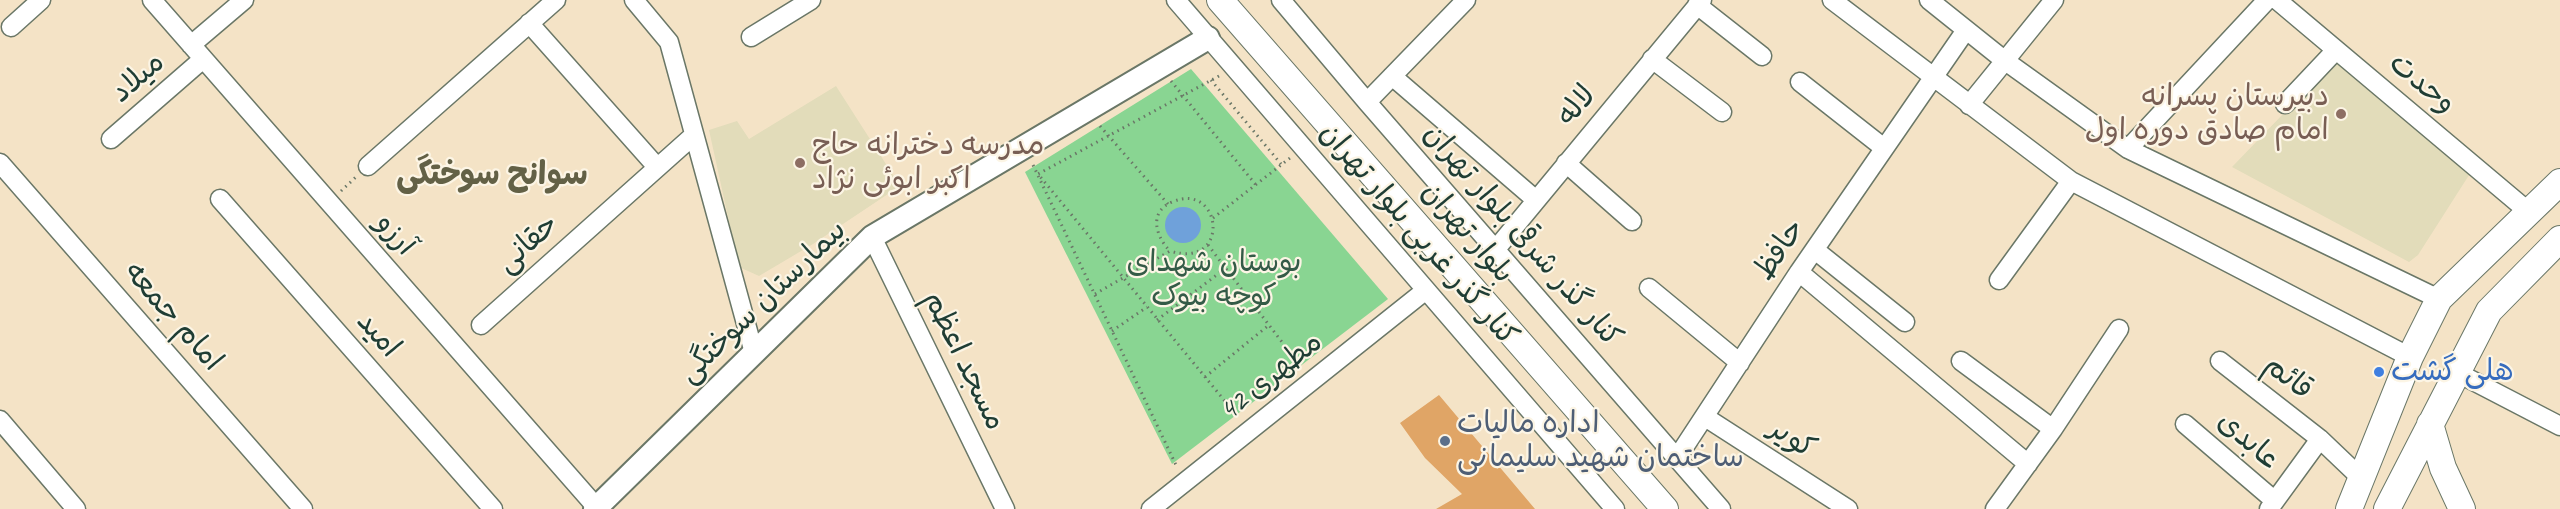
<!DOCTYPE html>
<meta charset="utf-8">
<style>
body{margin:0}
canvas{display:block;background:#f4e3c6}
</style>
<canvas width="2560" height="509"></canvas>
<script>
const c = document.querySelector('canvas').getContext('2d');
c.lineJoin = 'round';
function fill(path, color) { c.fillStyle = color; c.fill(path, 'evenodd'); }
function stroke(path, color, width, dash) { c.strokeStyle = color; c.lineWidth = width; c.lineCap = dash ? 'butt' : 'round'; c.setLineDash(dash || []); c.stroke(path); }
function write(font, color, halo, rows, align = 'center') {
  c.font = font + ' Caveat,"Playpen Sans Arabic",sans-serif'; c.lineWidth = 4.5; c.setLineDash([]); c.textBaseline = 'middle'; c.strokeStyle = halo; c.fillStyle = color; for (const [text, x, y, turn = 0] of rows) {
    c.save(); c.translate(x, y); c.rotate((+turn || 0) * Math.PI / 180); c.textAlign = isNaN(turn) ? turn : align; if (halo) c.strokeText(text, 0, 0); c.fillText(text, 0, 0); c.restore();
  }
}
fill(new Path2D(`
 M 2334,61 L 2471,172 L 2418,255 L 2409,262 L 2232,167 Z
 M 836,86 L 900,186 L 813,244 L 759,276 L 739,267 L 709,130 L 737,121 L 749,139 Z`), '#e2dcba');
fill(new Path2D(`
 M 1191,69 L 1388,299 L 1172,464 L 1025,172 Z`), '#89d592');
fill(new Path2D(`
 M1165 225a18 18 0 1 1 36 0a18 18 0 1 1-36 0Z`), '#6fa1da');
fill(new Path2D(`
 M 1439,395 L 1535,509 L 1436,509 L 1462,494 L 1425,458 L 1400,423 Z`), '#e0a566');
const minor = new Path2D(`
 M 152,0 L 598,509
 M 634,0 L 669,42 L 754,353
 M 1176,0 L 1615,509
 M 1281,0 L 1367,102 L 1721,509
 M 1832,0 L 2071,181 L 2410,357
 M 1929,0 L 2004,60 L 2128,149 L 2439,299
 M 2277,0 L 2530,213
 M 1697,5 L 1762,56
 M 529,23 L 657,167
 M 11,27 L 41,0
 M 751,37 L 811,0
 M 191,45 L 244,0
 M 1652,59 L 1722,112
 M 1392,76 L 1536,200
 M 1800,82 L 1884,148
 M 1367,102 L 1466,0
 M 2285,104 L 2336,50
 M 1969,105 L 2054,0
 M 111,139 L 203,59
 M 2128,149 L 2267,0
 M 0,163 L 303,509
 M 1566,163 L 1632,221
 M 368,166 L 556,0
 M 220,199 L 493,509
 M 872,237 L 1005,509
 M 1496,249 L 1702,0
 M 1815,250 L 1905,322
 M 1799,272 L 2028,464
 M 1999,280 L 2071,181
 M 1649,288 L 1740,363
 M 481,325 L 694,135
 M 1961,361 L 2053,429
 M 2220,361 L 2320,439
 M 2456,372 L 2560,426
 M 1705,417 L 1848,509
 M 0,420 L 76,509
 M 2185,424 L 2275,501
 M 1677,458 L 1799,272 L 1966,30
 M 1151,509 L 1426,290
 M 1995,509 L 2053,429 L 2119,329
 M 2269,509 L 2320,439 L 2362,479`);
const tertiary = new Path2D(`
 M 595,509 L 872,237 L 1208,38`);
const secondary = new Path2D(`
 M 1220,0 L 1665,509
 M 2430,424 L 2443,468 L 2462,509
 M 2349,509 L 2410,357 L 2439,299 L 2560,182
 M 2387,509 L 2489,311 L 2560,239`);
stroke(minor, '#6a7767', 21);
stroke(tertiary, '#6a7767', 26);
stroke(secondary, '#6a7767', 28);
stroke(new Path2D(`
 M 1219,76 L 1038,174 L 1238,417
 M 1211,80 L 1281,164
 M 1171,81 L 1256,185
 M 1100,126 L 1168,204
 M 1033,165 L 1176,465
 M 341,191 L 356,177
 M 1213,218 L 1290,158
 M 1208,245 L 1301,367
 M 1095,294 L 1170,251 C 1232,270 1222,180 1172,202 C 1148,212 1156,237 1170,251
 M 1157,320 L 1226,268
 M 1112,331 L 1147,307
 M 1205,377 L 1269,325`), '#6a7767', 3, [1.5, 4.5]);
stroke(minor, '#fff', 18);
stroke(tertiary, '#fff', 22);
stroke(secondary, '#fff', 26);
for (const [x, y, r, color] of [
 [2341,114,6,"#8d6e63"],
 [800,163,6,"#8d6e63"],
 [2379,372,6,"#3f7fe0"],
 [1445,441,6,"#5c6f8a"]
]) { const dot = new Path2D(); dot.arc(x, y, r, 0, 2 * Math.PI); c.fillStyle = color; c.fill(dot); stroke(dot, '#fcf5e5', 2); }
write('30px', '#1f3d34', '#fcf5e5', [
 ["میلاد",138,78,-41],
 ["وحدت",2422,84,40],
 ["لاله",1577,106,-50],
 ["بلوار تهران",1467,233,49],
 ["آرزو",395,235,49],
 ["کنار گذر غربی بلوار تهران",1418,235,49],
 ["کنار گذر شرقی بلوار تهران",1522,236,49],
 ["حقانی",528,244,-42],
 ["حافظ",1780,250,-56],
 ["بیمارستان سوختگی",763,302,-44],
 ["امام جمعه",173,317,49],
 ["امید",378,335,49],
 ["مسجد اعظم",964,361,64],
 ["مطهری 42",1271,377,-39],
 ["قائم",2288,378,38],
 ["کویر",1792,439,33],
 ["عابدی",2248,441,41]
]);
write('30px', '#785e54', '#fcf5e5', [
 ["دبیرستان پسرانه",2329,97],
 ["امام صادق دوره اول",2329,131],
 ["مدرسه دخترانه حاج",812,146,"left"],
 ["اکبر ابوئی نژاد",812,180,"left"]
], 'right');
write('30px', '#345b47', '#fcf5e5', [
 ["بوستان شهدای",1214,263],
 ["کوچه بیوک",1214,297]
]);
write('30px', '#366cbe', '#fcf5e5', [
 ["هلى گشت",2391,372]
], 'left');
write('30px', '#4e5e75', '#fcf5e5', [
 ["اداره مالیات",1457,424],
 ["ساختمان شهید سلیمانی",1457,458]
], 'left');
write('bold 32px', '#636146', '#fcf5e5', [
 ["سوانح سوختگی",492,176]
]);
</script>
